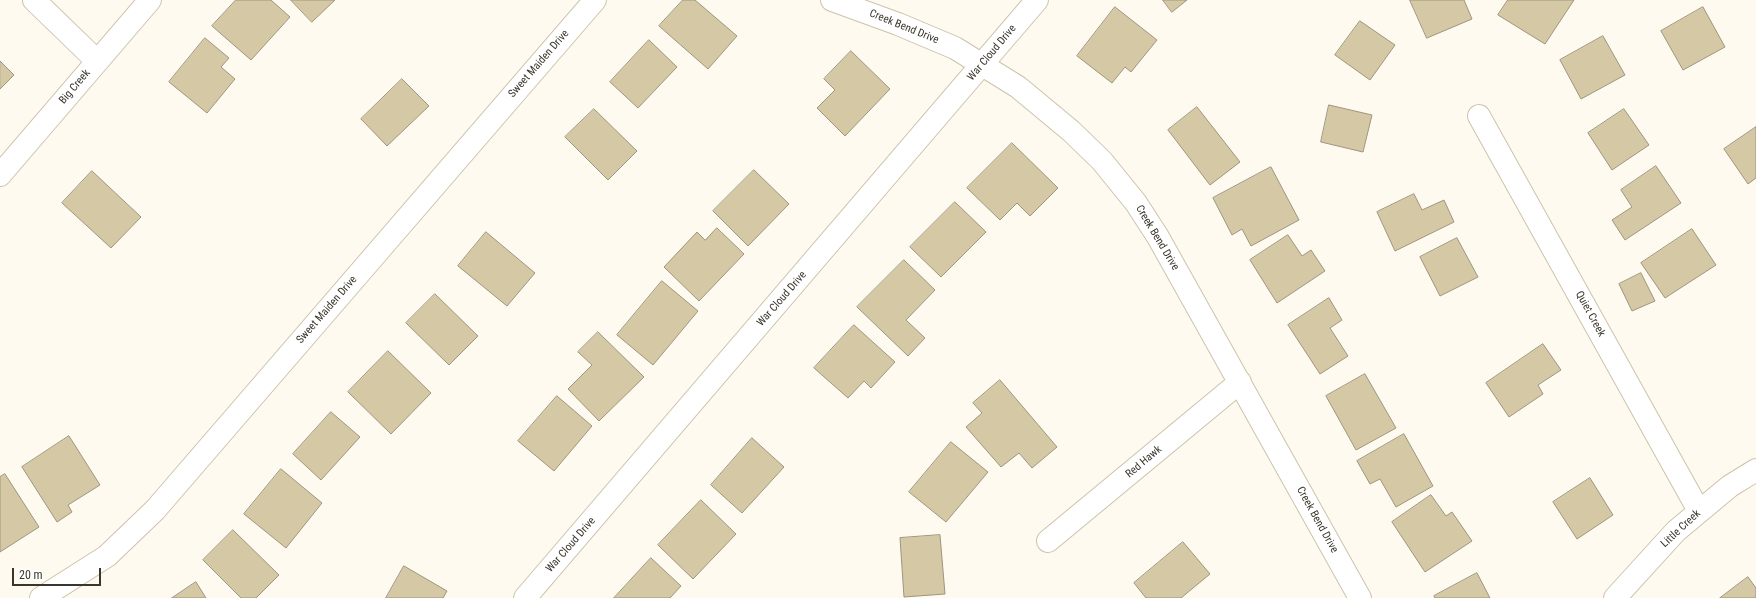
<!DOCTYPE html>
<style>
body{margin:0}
#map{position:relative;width:1756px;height:598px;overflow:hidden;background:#fefaf0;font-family:"Roboto Condensed",sans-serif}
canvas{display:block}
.scale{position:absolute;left:12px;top:568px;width:89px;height:18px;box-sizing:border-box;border:2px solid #39362c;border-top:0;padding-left:5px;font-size:12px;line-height:14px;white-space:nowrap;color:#39362c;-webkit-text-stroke:3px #fff;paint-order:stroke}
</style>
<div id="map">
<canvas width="1756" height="598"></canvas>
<div class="scale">20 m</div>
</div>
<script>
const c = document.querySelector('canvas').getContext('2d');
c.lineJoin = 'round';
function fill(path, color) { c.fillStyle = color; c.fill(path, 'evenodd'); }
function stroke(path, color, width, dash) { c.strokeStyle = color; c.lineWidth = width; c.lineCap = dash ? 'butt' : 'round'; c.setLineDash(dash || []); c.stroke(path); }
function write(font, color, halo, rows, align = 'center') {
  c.font = font + ' "Roboto Condensed",sans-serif'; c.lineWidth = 3; c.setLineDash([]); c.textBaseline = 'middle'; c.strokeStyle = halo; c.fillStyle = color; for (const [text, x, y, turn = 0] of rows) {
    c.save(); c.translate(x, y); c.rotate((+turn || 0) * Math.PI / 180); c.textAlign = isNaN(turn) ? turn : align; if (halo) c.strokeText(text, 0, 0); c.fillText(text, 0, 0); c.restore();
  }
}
const building = new Path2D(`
 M 236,0 L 271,0 L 290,17 L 251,60 L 212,26 Z
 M 291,0 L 335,0 L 312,22 Z
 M 683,0 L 695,0 L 737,36 L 708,69 L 659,26 Z
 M 1163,0 L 1187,0 L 1172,12 Z
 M 1410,0 L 1464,0 L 1472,19 L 1427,38 Z
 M 1508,0 L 1574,0 L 1545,44 L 1498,15 Z
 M 1115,7 L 1157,40 L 1131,72 L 1125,67 L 1112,83 L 1077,56 Z
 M 1703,7 L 1725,47 L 1683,70 L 1661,31 Z
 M 1360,21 L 1395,45 L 1370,80 L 1335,55 Z
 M 1603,36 L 1625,75 L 1581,99 L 1560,60 Z
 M 205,38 L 229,58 L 221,67 L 235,79 L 207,113 L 169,82 Z
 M 649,40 L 677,67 L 638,108 L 610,82 Z
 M 851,51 L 890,89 L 845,136 L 817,108 L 835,90 L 824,79 Z
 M 0,61 L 14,75 L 0,89 Z
 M 402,79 L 429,106 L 387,146 L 361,119 Z
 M 1329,105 L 1372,115 L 1363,152 L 1321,142 Z
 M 1197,107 L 1240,162 L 1210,185 L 1168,130 Z
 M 594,109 L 637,151 L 608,180 L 565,137 Z
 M 1624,109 L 1649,145 L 1612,170 L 1588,133 Z
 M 1756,127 L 1756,178 L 1748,184 L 1724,149 Z
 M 1012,143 L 1058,188 L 1030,216 L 1017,203 L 1000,220 L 967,188 Z
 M 1656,166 L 1681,203 L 1625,240 L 1612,220 L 1632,207 L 1621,190 Z
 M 1271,167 L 1299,220 L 1251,246 L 1242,229 L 1232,235 L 1213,198 Z
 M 754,170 L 789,204 L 748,246 L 713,211 Z
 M 92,171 L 141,217 L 111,248 L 62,203 Z
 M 1414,194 L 1422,210 L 1444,200 L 1454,222 L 1395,251 L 1377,212 Z
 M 955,202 L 986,232 L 941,277 L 910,247 Z
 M 717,228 L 744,254 L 699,301 L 664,267 L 697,232 L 705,240 Z
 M 1692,229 L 1716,265 L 1665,298 L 1641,263 Z
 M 486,232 L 535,273 L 507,306 L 458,266 Z
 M 1288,235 L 1302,256 L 1311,250 L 1325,271 L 1277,303 L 1250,260 Z
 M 1457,238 L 1478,277 L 1440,296 L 1420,257 Z
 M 904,260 L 935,290 L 906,320 L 925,338 L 908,356 L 857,307 Z
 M 1641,273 L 1655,301 L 1632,311 L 1619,284 Z
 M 662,281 L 698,311 L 653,365 L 617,335 Z
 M 435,294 L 478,336 L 449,365 L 406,323 Z
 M 1329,298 L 1342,320 L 1330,328 L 1348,356 L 1320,374 L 1288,325 Z
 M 854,325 L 895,362 L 871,388 L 864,381 L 848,398 L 814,368 Z
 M 598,332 L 644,377 L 599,421 L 568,389 L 592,365 L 578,352 Z
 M 1543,344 L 1561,370 L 1538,385 L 1543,394 L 1509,417 L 1486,383 Z
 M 388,351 L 431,393 L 391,434 L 348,392 Z
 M 1365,374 L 1396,428 L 1356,450 L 1326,396 Z
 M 1000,380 L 1057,447 L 1032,468 L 1019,453 L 1001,467 L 966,427 L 982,413 L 973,403 Z
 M 557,396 L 592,426 L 554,471 L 518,441 Z
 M 331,412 L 360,437 L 321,480 L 293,454 Z
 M 1404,434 L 1433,486 L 1396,507 L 1380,479 L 1370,484 L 1357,461 Z
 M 69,436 L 100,485 L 68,505 L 72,512 L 57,522 L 22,467 Z
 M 752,438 L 784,467 L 742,513 L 711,485 Z
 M 951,442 L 988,472 L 946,522 L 909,492 Z
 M 281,469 L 322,503 L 286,548 L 244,514 Z
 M 5,474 L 39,527 L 0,552 L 0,477 Z
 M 1590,478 L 1613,515 L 1577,539 L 1553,502 Z
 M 1431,495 L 1446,516 L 1452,512 L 1472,541 L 1425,572 L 1392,522 Z
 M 701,500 L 736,534 L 693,579 L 658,545 Z
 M 233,530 L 279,575 L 256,598 L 241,598 L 203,560 Z
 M 940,535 L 945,594 L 904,597 L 900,538 Z
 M 1183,542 L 1210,574 L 1181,598 L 1146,598 L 1134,583 Z
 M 651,558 L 681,586 L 670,598 L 614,598 Z
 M 404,566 L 447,591 L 443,598 L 386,598 Z
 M 1477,573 L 1490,598 L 1435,598 L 1434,596 Z
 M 1748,577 L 1756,588 L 1756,598 L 1720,598 Z
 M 196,582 L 206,598 L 172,598 Z`);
fill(building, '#d5c8a5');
stroke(building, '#9e957e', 1);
const street = new Path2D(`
 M 34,0 L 97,61
 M 832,0 L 898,24 L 955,48 L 1018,87 L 1071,131 L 1102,161 L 1136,203 L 1158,237 L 1360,598
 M 1479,116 L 1699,511
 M 0,175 L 150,0
 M 1048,541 L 1240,382
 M 41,598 L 107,556 L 155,510 L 595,0
 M 525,598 L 1037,0
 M 1615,598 L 1676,531 L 1730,486 L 1756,470`);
stroke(street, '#ccc3ab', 24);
stroke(street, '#fff', 22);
write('11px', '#39362c', '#fff', [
 ["Creek Bend Drive",904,27,22],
 ["War Cloud Drive",992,53,-50],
 ["Sweet Maiden Drive",539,64,-49],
 ["Big Creek",75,87,-50],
 ["Creek Bend Drive",1157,238,59],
 ["War Cloud Drive",782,299,-49],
 ["Sweet Maiden Drive",327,310,-49],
 ["Quiet Creek",1590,314,61],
 ["Red Hawk",1144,462,-40],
 ["Creek Bend Drive",1317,520,61],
 ["Little Creek",1681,529,-43],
 ["War Cloud Drive",571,545,-49]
]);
</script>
